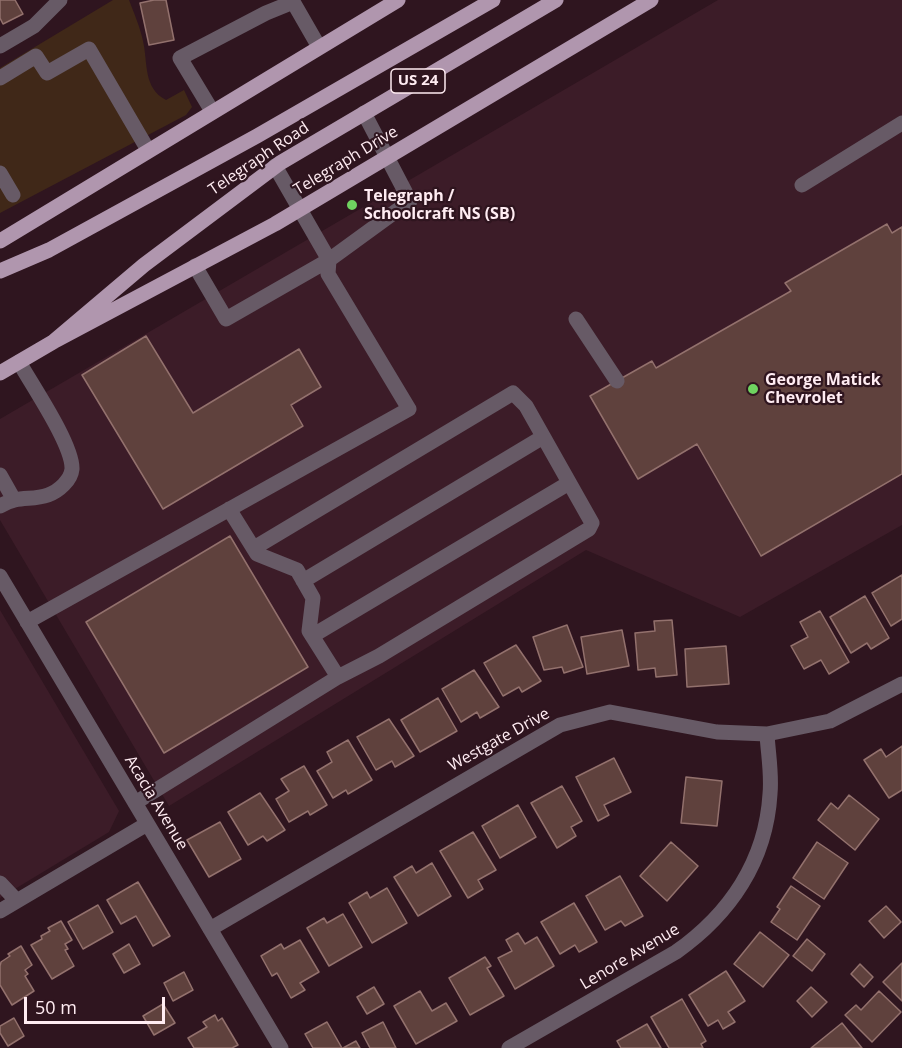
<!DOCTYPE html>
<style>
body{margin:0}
#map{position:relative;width:902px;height:1048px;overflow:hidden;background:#2f151f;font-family:"Open Sans",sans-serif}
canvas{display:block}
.scale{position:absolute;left:24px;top:997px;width:141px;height:27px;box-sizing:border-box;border:3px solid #ffecf2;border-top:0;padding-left:8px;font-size:18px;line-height:21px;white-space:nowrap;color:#ffecf2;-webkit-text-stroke:4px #2f151f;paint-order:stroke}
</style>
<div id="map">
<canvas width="902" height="1048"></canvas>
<div class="scale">50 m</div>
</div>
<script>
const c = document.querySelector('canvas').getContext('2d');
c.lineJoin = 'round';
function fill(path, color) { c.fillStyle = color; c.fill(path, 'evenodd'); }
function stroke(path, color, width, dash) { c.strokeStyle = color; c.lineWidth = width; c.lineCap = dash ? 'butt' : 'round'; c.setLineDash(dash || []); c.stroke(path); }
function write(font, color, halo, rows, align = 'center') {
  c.font = font + ' "Open Sans",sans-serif'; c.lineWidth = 4.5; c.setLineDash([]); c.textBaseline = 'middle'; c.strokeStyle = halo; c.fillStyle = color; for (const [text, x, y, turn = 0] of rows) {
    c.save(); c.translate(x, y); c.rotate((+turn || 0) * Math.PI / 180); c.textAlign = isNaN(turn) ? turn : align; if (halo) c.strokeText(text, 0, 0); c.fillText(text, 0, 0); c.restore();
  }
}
fill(new Path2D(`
 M 718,0 L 902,0 L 902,525 L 740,617 L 586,550 L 169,806 L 0,520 L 0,419 Z
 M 0,610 L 119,811 L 109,832 L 0,898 Z`), '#3c1c28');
fill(new Path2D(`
 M 113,0 L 129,0 C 134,13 140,27 143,41 C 148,63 143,88 166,100 L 184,90 L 192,107 L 186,115 L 0,213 L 0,68 Z`), '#402818');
const building = new Path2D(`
 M 0,0 L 15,0 L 23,14 L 3,24 L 0,18 Z
 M 154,0 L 166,0 L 174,40 L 149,45 L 140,3 Z
 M 887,224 L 892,233 L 902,227 L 902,474 L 761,556 L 697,444 L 638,479 L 590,396 L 652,361 L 656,368 L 791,291 L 785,283 Z
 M 146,336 L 193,413 L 299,349 L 321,387 L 291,405 L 303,426 L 163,509 L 82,375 Z
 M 230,536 L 308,667 L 164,753 L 86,622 Z
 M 902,575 L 902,619 L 891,626 L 872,593 Z
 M 865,596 L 889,638 L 871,649 L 867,643 L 851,653 L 830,617 Z
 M 820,611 L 849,662 L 829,674 L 821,660 L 804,669 L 791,646 L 808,637 L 800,622 Z
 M 672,620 L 677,675 L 656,677 L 655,668 L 638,670 L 635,633 L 655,631 L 654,621 Z
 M 567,625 L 583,667 L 564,673 L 562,667 L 544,670 L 533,637 Z
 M 622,630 L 629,666 L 587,674 L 581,637 Z
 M 516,645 L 541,681 L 522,692 L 519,687 L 503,696 L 484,663 Z
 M 726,646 L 729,684 L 687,687 L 685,649 Z
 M 474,670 L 499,707 L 480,718 L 477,712 L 461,722 L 442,689 Z
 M 438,698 L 457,731 L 420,752 L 401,720 Z
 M 389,719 L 414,756 L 395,767 L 392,761 L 376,770 L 357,737 Z
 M 348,740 L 372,780 L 348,794 L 346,790 L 333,798 L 317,771 L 332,762 L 327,752 Z
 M 902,746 L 902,790 L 889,798 L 864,760 L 881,749 L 886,757 Z
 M 614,758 L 631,792 L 604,805 L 609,815 L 598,821 L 576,777 Z
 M 304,766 L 327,805 L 310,815 L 308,811 L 289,822 L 276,799 L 289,791 L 281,779 Z
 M 686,777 L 722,781 L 717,826 L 681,823 Z
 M 562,786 L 582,821 L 571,827 L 576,836 L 557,848 L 531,803 Z
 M 260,793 L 285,830 L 267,841 L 263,836 L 248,845 L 228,812 Z
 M 849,795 L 879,819 L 855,850 L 818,820 L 831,803 L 838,809 Z
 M 518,805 L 536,837 L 500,858 L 482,826 Z
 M 220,822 L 241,859 L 209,877 L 187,840 Z
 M 473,832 L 496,870 L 478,880 L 483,889 L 468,898 L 440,851 Z
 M 671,842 L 698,866 L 667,901 L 640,876 Z
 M 817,842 L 848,863 L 824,899 L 793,878 Z
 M 432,863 L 451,896 L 418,916 L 394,877 L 412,866 L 416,873 Z
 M 620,876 L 643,916 L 625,926 L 621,921 L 605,930 L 586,896 Z
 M 138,882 L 170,936 L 153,946 L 136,916 L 121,924 L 107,900 Z
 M 791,886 L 820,906 L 797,940 L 771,922 L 780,909 L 777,907 Z
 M 387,888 L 407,923 L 372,943 L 349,903 L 367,892 L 370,898 Z
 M 574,903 L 597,942 L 579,952 L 575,945 L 560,954 L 541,922 Z
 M 98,905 L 113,932 L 83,949 L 68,922 Z
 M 886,906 L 901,922 L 884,938 L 869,921 Z
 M 343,914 L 362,947 L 329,966 L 307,928 L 324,918 L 327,923 Z
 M 61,921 L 72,940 L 65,944 L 68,949 L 65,950 L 74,966 L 52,979 L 31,945 L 42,939 L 41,936 L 50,931 L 48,928 Z
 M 760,932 L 789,955 L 763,987 L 734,964 Z
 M 518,933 L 525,944 L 537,937 L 554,966 L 515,989 L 498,958 L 512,951 L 506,940 Z
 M 807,939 L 825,954 L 812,971 L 793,956 Z
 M 300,940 L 319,972 L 300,983 L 305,990 L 291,998 L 277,973 L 272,976 L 261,956 L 281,944 L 284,949 Z
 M 129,944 L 140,964 L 124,973 L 113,954 Z
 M 21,946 L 32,965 L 25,970 L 28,974 L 25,976 L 34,991 L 12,1005 L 0,985 L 0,966 L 1,962 L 10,956 L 8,954 Z
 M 485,957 L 491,966 L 487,968 L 504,996 L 470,1015 L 449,978 Z
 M 902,963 L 902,1001 L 883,982 Z
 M 860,964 L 873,977 L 864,987 L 851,974 Z
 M 726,971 L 745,1001 L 728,1012 L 735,1022 L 723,1029 L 718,1020 L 708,1026 L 689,995 Z
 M 184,972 L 193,990 L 173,1001 L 164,983 Z
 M 374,987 L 384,1004 L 367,1014 L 357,997 Z
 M 811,987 L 827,1002 L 812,1017 L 797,1001 Z
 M 420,991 L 432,1011 L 446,1003 L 457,1021 L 416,1044 L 394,1006 Z
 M 879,991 L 901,1012 L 872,1042 L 845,1015 L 856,1005 L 861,1010 Z
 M 682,999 L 706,1041 L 701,1044 L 703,1048 L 669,1048 L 651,1017 Z
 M 163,1004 L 175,1023 L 154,1035 L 143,1016 Z
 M 215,1015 L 218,1021 L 222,1018 L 238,1045 L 232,1048 L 194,1048 L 188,1038 L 207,1027 L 203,1022 Z
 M 14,1018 L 24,1036 L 8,1046 L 0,1033 L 0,1026 Z
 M 327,1022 L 342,1048 L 313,1048 L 305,1034 Z
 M 383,1022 L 396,1048 L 370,1048 L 362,1033 Z
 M 842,1023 L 862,1048 L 811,1048 Z
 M 647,1024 L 661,1048 L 621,1048 L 617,1041 Z
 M 356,1041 L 360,1048 L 343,1048 Z`);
fill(building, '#5f413d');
stroke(building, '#93716d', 1.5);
stroke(new Path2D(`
 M 292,0 L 319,47
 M 0,46 L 34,26 L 60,0
 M 0,78 L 36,56 L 47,73 L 89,49 L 148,150
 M 212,111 L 180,58 L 266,13 L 293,2
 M 0,173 L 13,195
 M 802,185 L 902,123
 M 195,266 L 226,319 L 329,260 L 410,201 L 364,113
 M 576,319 L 617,381
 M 0,475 L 13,498
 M 0,506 C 18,495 31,501 48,495 C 59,491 71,480 72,469 C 73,445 32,385 19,362
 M 254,548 L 513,393 L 526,406 L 592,523 L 589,529 L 379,656 L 338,677
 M 0,576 L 281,1048
 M 303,581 L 543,437
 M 27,622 L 409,409 L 328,274 L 329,260 L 275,166
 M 312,636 L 569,483
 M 135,803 L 338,677 L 309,631 L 313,598 L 297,570 L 257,554 L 229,509
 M 0,883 L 17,901
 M 0,911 L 147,824
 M 210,929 L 560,725 L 610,712 L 717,732 L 767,734 L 830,721 L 902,684
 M 509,1048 L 676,952 C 730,914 766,861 770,794 C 772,774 768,753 767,734`), '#675a66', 15);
stroke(new Path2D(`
 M 0,241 L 398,0
 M 0,271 L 49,250 L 257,136 L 493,0
 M 53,342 L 275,224 L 651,0
 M 0,373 L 53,342 L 144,265 L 280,163 L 556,0`), '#b096ae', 15);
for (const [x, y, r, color] of [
 [352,205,6,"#6fd360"],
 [753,389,6,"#6fd360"]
]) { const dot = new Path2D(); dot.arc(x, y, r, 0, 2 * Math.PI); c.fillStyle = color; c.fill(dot); stroke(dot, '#2f151f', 2); }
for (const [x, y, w] of [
 [418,81,54]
]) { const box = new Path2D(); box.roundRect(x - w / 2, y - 12, w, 24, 4.5); c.fillStyle = '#2f151f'; c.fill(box); stroke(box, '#ffecf2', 1.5); }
write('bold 15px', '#ffecf2', null, [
 ["US 24",418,81]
]);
write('16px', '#ffecf2', '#2f151f', [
 ["Telegraph Road",259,159,-34],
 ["Telegraph Drive",346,161,-31],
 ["Westgate Drive",499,740,-29],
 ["Acacia Avenue",156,803,59],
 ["Lenore Avenue",630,957,-31]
]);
write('bold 16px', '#ffecf2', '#2f151f', [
 ["Telegraph /",364,196],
 ["Schoolcraft NS (SB)",364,214],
 ["George Matick",765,380],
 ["Chevrolet",765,398]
], 'left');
</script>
